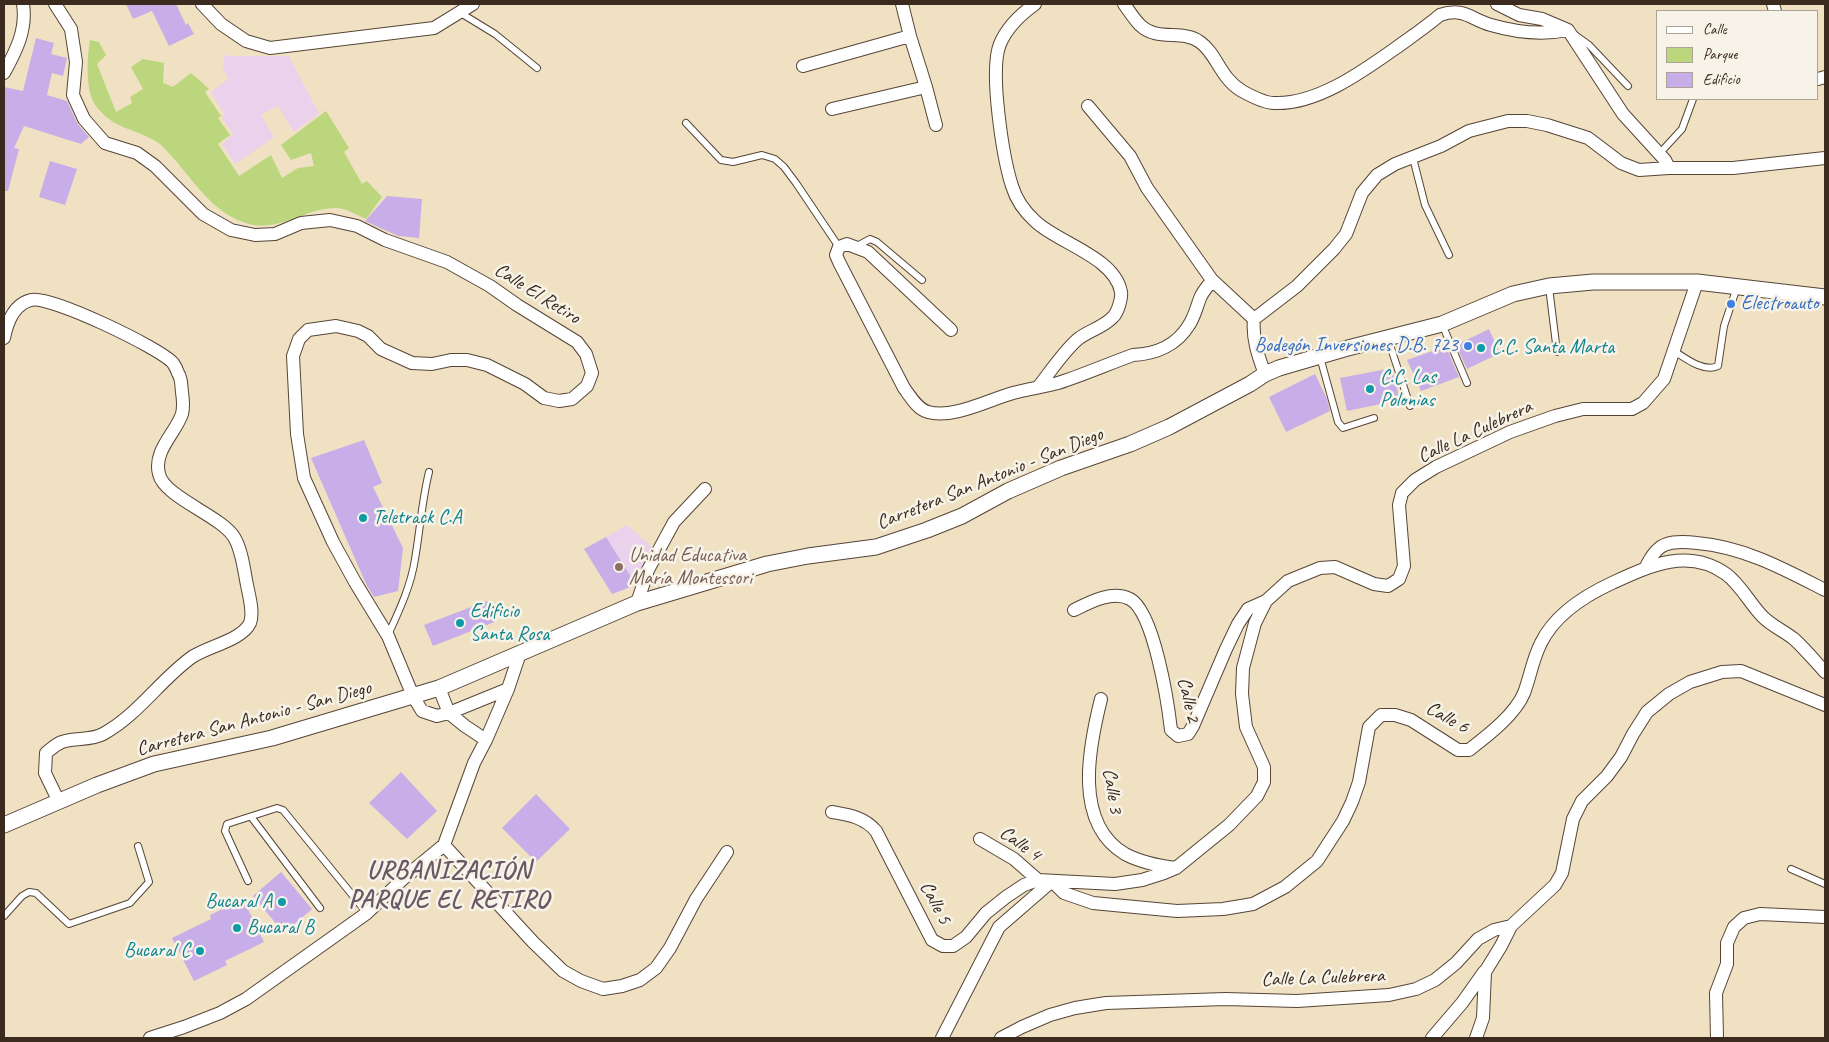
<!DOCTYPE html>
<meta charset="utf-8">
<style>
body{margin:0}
#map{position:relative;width:1829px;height:1042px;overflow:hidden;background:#efe1c2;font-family:Caveat,sans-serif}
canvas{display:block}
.frame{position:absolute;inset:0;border:5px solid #3b2a1e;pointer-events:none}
.legend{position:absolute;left:1656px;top:10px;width:162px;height:90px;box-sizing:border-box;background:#f7f3e8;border:1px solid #aca397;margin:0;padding:6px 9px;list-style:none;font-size:15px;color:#3b2a1e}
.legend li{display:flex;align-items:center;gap:10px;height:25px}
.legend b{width:25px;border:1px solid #aca397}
</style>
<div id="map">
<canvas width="1829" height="1042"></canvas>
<div class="frame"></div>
<ul class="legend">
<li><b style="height:6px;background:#fff"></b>Calle</li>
<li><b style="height:14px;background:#bbd67c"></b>Parque</li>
<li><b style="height:14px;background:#c8aee9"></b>Edificio</li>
</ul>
</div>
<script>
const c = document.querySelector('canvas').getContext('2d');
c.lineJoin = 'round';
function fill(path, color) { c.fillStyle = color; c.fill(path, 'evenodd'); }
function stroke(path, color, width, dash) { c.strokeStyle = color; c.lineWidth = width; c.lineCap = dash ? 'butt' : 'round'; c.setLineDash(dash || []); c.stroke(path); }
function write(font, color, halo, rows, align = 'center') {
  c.font = font + ' Caveat,sans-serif'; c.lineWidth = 5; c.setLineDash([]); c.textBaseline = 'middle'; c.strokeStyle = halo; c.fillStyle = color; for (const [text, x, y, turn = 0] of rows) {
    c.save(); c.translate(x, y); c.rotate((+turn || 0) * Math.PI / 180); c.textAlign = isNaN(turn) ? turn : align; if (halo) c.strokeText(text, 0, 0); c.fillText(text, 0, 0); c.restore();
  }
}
fill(new Path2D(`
 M 224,55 L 231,56 L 289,56 L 319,114 L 294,132 L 278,106 L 261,115 L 274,137 L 235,164 L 222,144 L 233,134 L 222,118 L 225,115 L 211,92 L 228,79 L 223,68 Z
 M 627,525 L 653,548 L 633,586 L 612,594 L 585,549 Z`), '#ead1ec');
fill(new Path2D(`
 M 90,40 L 99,42 L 106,55 L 97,64 L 116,112 L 132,103 L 130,97 L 143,89 L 131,67 L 143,59 L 164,63 L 163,83 L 173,87 L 191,73 L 209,89 L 205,92 L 221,116 L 218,118 L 230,135 L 218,144 L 239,176 L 271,155 L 282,178 L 298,168 L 314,166 L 311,153 L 291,160 L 281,145 L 326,111 L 349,148 L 344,152 L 362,184 L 367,181 L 382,197 L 366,219 C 357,215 347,209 337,208 C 307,207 280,232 249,224 C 216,215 197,186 176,161 C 170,155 164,146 157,142 C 135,128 114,130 96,106 C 85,91 87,58 90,40 Z`), '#bbd67c');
fill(new Path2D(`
 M 126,4 L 176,4 L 186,25 L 188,23 L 194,34 L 169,46 L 152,11 L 133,19 Z
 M 36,38 L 54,43 L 51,54 L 67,58 L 63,76 L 52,73 L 47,95 L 67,101 L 77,123 L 89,137 L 81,144 L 24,126 L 14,148 L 19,149 L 8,191 L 4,191 L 4,87 L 23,91 Z
 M 50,161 L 77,169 L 65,205 L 39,197 Z
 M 387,196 L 422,199 L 419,238 L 398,236 L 365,221 Z
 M 1489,329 L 1500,353 L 1467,369 L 1456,345 Z
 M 1444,347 L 1446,350 L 1447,349 L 1459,377 L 1421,391 L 1407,360 Z
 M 1392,368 L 1400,400 L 1347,411 L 1340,378 Z
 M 1315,374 L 1327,399 L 1330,411 L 1286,432 L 1269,397 Z
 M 364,440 L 382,483 L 373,487 L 403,548 L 398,591 L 374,597 L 367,586 L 311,458 Z
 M 606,537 L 631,577 L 633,586 L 612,594 L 584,549 Z
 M 487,601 L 497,621 L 433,646 L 424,625 Z
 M 401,772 L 437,811 L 407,839 L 369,803 Z
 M 536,794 L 570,829 L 536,862 L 502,828 Z
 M 281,872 L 312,909 L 284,933 L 253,896 Z
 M 243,899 L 264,942 L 225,961 L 227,965 L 194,981 L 172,938 L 211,919 L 210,915 Z`), '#c8aee9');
const service = new Path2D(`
 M 459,12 L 495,34 L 537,68
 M 1575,35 L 1589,45 L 1628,86
 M 686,123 L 721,160 L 733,162 L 762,155 L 775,159 L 784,167 L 796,183 L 839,247
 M 1660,153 L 1682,129 L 1693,99
 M 1413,158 L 1425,205 L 1449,255
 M 857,246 L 870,239 L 877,242 L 922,280
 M 1549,287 L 1557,352
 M 1442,324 L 1467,383
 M 1388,339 L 1410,406
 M 1674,351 C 1685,358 1704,373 1718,366 L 1724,326 L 1737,287
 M 1320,357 L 1338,422 L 1343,428 L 1374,418
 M 388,635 C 399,611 411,586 415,559 C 420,530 422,500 429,472
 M 252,818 L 320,908
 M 1791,869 L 1825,884
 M 248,881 L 225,831 L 227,824 L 277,808 L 283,810 L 367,913
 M 4,916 L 22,896 L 29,892 L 36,893 L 69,924 L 130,903 L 149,882 L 138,846`);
const minor = new Path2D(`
 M 55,4 L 71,29 L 76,62 L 73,95 L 84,119 L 105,143 L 137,153 L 155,166 L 203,214 L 231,230 L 255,235 L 275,234 L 301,223 L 330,220 L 357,226 L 385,240 L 447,262 L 490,286 L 517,305 L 577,342 L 586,354 L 592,373 L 587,386 L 572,399 L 559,401 L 544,398 L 525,384 L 487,365 L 467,360 L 451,360 L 432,364 L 412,363 L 381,349 L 368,336 L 358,331 L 336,326 L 308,330 L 299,339 L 293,356 L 297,434 L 304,478 L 333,542 L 355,582 L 388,636 L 413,696 L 422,711 L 437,716 L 449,713 L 508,689
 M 202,4 L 221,24 L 246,41 L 270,48 L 434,28 L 473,4
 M 1035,4 C 1021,14 1007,27 1000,44 C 989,70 1003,158 1012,186 C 1016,199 1025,212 1035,221 C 1056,242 1115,257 1121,292 C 1122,298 1118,312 1113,317 C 1104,327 1088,331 1078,339 C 1063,352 1051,371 1039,386
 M 1124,4 C 1129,11 1134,19 1140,25 C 1157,42 1182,29 1200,42 C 1217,54 1220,78 1242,91 C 1251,96 1264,103 1274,103 C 1318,105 1366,69 1400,45 C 1414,35 1427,26 1440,15 C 1464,7 1470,19 1491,25 C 1515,32 1543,35 1568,30
 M 1773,4 L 1775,11
 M 803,66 L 910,36 L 902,4
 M 4,73 C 16,51 27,30 23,4
 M 1818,79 L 1825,77
 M 926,87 L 936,125
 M 1088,106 L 1130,156 L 1147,188 L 1212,280 L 1254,319
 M 832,109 L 926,87 L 910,36
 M 1669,168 L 1733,168 L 1825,158
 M 951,330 L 868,252 L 847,244 L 839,247 L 836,255 L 839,262 L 904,388 C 910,396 917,409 928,412 C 953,419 988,400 1013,393 C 1027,389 1043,387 1058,383 C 1083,375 1108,364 1133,355 C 1156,354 1177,345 1189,325 C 1195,316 1197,305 1201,296 C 1204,290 1209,285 1212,280
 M 4,338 C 7,323 14,304 31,300 C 50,295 160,348 173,363 C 175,366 177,370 178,373 C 182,379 181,385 182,392 C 183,399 184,406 182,414 C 175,434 153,451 159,474 C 164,497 221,516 234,537 C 242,550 244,570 247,585 C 249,595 254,613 250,623 C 242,640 209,646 192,657 C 160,680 138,715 103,734 C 90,741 75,737 62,742 C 56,744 51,749 46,753 L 45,773 L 59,802
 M 1265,374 C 1258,356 1252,338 1254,319 L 1297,286 L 1334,249 L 1346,234 L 1362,193 L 1377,175 L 1395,164 L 1441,146 L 1469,131 L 1508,121 L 1527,121 L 1547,125 L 1588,138 L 1621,163 L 1639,170 L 1669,168 L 1665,160 L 1623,114 L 1568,30 L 1542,19 L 1519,15 L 1497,4
 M 1645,569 C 1649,560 1656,547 1667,544 C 1676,541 1688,542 1697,543 C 1744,547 1784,569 1825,590
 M 637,603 L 648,570 L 674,522 L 705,489
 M 1074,610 C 1090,602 1112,590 1130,599 C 1154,612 1168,703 1171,730 L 1178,736 L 1188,734 L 1193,726 L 1226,649 L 1238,624 L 1248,609 L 1266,601
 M 439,688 L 449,713 L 465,726 L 486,740
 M 1101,699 C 1089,747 1073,823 1125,854 C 1140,862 1160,866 1176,868
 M 832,812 C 849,815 864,817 876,831 L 932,940 L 943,946 L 953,946 L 966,937 L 986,913 L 1006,897 L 1024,885 L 1038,880 L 1115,884 L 1142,880 L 1164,873 L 1176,868 L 1229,825 L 1257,796 L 1264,782 L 1264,767 L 1246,727 L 1242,694 L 1243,668 L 1255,623 L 1266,601 L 1288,581 L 1320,568 L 1335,567 L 1374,584 L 1388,586 L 1399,579 L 1404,566 L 1399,505 L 1402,493 L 1415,480 L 1436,467 L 1510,432 L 1555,416 L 1583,409 L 1632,409 L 1643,403 L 1664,379 L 1697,282
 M 980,839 L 1014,859 L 1038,880
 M 444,845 L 533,942 L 563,971 L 581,981 L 603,989 L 622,986 L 640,980 L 656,968 L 670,948 L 696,899 L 727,852
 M 1052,881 L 1064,893 L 1093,903 L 1177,911 L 1223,909 L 1253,904 L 1285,887 L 1317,861 L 1343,821 L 1352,802 L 1359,782 L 1369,727 L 1381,715 L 1395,715 L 1411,720 L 1458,750 L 1469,750 C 1487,736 1515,715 1524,693 C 1530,677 1533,658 1541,643 C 1555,614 1584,596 1612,583 C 1649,566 1688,547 1726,574 C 1741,585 1750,604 1763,617 C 1772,626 1784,631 1794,639 C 1805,649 1815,661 1825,672
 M 150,1038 L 184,1027 L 220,1013 L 246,999 L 367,913 L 404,878 L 444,845 L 474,763 L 486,740 L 508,689 L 520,653
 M 942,1038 L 999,927 L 1052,881
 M 1001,1038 L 1022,1027 L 1050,1015 L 1075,1008 L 1106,1003 L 1225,999 L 1297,1001 L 1389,995 L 1416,989 L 1435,980 L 1456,963 L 1478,939 L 1494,930 L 1511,926
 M 1432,1038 L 1462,1003 L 1484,972
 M 1476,1038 L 1483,1018 L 1485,972 L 1501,946 L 1511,926 L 1555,885 L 1562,873 L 1573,819 L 1582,801 L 1607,776 L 1621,757 L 1633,734 L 1647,712 L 1669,694 L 1690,682 L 1722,672 L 1741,671 L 1825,705
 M 1717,1038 L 1716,993 L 1727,964 L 1727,943 L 1734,927 L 1744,918 L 1760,914 L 1825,917`);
const tertiary = new Path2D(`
 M 4,825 L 97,785 L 154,764 L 272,738 L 439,688 L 637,603 L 767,564 L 808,556 L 876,547 L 927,530 L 962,516 L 1008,491 L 1061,468 L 1130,444 L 1169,427 L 1250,384 L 1265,374 L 1279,368 L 1344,349 L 1442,324 L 1513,294 L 1549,286 L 1593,282 L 1697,282 L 1825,297`);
stroke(service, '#564537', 8);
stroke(minor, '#564537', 14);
stroke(tertiary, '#564537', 17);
stroke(service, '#fff', 6);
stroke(minor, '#fff', 12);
stroke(tertiary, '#fff', 15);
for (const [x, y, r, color] of [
 [1731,304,5,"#3f7fe0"],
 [1468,346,5,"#3f7fe0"],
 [1481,348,5,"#0f9aa8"],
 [1370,389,5,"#0f9aa8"],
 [363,518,5,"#0f9aa8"],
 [619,567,5,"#8d6e63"],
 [460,623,5,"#0f9aa8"],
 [282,902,5,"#0f9aa8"],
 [237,928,5,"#0f9aa8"],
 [200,951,5,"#0f9aa8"]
]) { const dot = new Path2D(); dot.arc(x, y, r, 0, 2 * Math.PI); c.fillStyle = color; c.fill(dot); stroke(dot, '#f7f3e8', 2); }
write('20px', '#3b2a1e', '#f7f3e8', [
 ["Calle El Retiro",537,294,32],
 ["Calle La Culebrera",1475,432,-25],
 ["Carretera San Antonio - San Diego",990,479,-22],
 ["Calle 2",1188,700,77],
 ["Calle 6",1447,718,29],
 ["Carretera San Antonio - San Diego",254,719,-15],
 ["Calle 3",1112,791,81],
 ["Calle 4",1020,844,36],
 ["Calle 5",935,903,62],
 ["Calle La Culebrera",1323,978,-2]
]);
write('20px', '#366cbe', '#f7f3e8', [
 ["Electroauto",1741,304],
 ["Bodegón Inversiones D.B. 723",1458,346,"right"]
], 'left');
write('20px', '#0d838f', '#f7f3e8', [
 ["C.C. Santa Marta",1491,348],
 ["C.C. Las",1380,378],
 ["Polonias",1380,401],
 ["Teletrack C.A",373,518],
 ["Edificio",470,612],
 ["Santa Rosa",470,635],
 ["Bucaral A",272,902,"right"],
 ["Bucaral B",247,928],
 ["Bucaral C",190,951,"right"]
], 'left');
write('20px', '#785e54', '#f7f3e8', [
 ["Unidad Educativa",629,556],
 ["María Montessori",629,579]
], 'left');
c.letterSpacing = '1px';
write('bold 25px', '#6c5865', '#f7f3e8', [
 ["URBANIZACIÓN",449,871],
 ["PARQUE EL RETIRO",449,900]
]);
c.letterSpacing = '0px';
</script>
